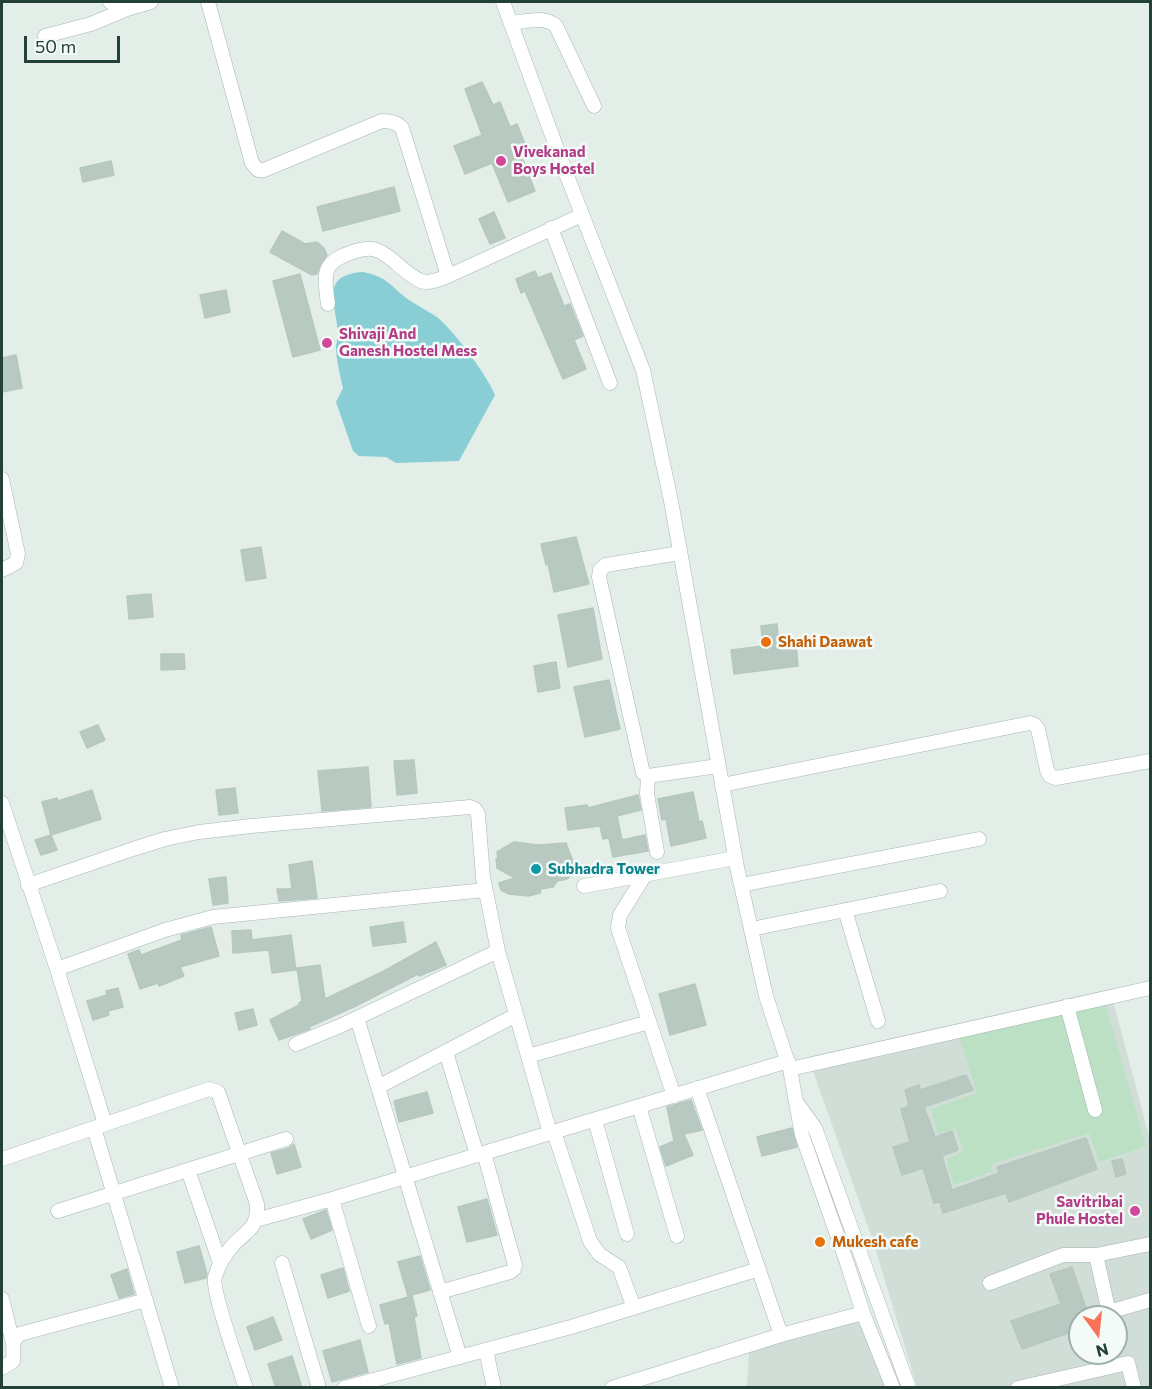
<!DOCTYPE html>
<style>
body{margin:0}
#map{position:relative;width:1152px;height:1389px;overflow:hidden;background:#e3eee8;font-family:Commissioner,sans-serif}
canvas{display:block}
.frame{position:absolute;inset:0;border:3px solid #224036;pointer-events:none}
.north{position:absolute;left:1068px;top:1305px;width:60px;height:60px;box-sizing:border-box;background:#f4faf7;border:2px solid #a0b0aa;border-radius:50%;rotate:165deg;font-size:16px;font-weight:700;line-height:24px;text-align:center;color:#224036}
.north::after{content:'';display:block;margin:auto;width:21px;height:27px;background:#f87357;clip-path:polygon(50% 0,100% 100%,50% 72%,0 100%)}
.scale{position:absolute;left:24px;top:36px;width:96px;height:27px;box-sizing:border-box;border:3px solid #224036;border-top:0;padding-left:8px;font-size:18px;line-height:21px;white-space:nowrap;color:#224036;-webkit-text-stroke:4px #f4faf7;paint-order:stroke}
</style>
<div id="map">
<canvas width="1152" height="1389"></canvas>
<div class="frame"></div>
<div class="north">N</div>
<div class="scale">50 m</div>
</div>
<script>
const c = document.querySelector('canvas').getContext('2d');
c.lineJoin = 'round';
function fill(path, color) { c.fillStyle = color; c.fill(path, 'evenodd'); }
function stroke(path, color, width, dash) { c.strokeStyle = color; c.lineWidth = width; c.lineCap = dash ? 'butt' : 'round'; c.setLineDash(dash || []); c.stroke(path); }
function write(font, color, halo, rows, align = 'center') {
  c.font = font + ' Commissioner,sans-serif'; c.lineWidth = 5; c.setLineDash([]); c.textBaseline = 'middle'; c.strokeStyle = halo; c.fillStyle = color; for (const [text, x, y, turn = 0] of rows) {
    c.save(); c.translate(x, y); c.rotate((+turn || 0) * Math.PI / 180); c.textAlign = isNaN(turn) ? turn : align; if (halo) c.strokeText(text, 0, 0); c.fillText(text, 0, 0); c.restore();
  }
}
fill(new Path2D(`
 M 1110,989 L 1150,1140 L 1150,1387 L 917,1387 L 872,1238 L 808,1057 ZM 1080,1317 L 1116,1317 L 1116,1353 L 1080,1353 Z
 M 866,1312 L 893,1388 L 743,1388 L 747,1386 L 749,1352 Z`), '#d1ded7');
fill(new Path2D(`
 M 1103,996 L 1146,1146 L 1099,1162 L 1089,1133 L 992,1164 L 993,1171 L 954,1185 L 946,1159 L 963,1152 L 956,1129 L 938,1133 L 931,1109 L 977,1093 L 957,1030 Z`), '#bbe0c3');
fill(new Path2D(`
 M 363,272 C 388,277 390,286 409,300 C 418,306 428,311 437,317 C 454,331 487,375 495,395 L 459,461 L 396,463 L 386,457 L 359,456 L 353,451 L 336,402 L 343,388 C 340,374 336,360 336,346 C 337,341 338,336 338,332 C 336,303 319,275 363,272 Z`), '#89ced5');
const building = new Path2D(`
 M 482,82 L 493,105 L 500,102 L 510,127 L 517,124 L 529,154 L 522,157 L 535,191 L 508,202 L 492,163 L 465,174 L 454,146 L 482,135 L 465,89 Z
 M 111,161 L 114,175 L 83,182 L 80,168 Z
 M 394,187 L 400,211 L 323,231 L 317,207 Z
 M 494,212 L 505,238 L 490,244 L 479,219 Z
 M 282,231 L 305,244 L 317,242 L 324,248 L 327,255 L 320,265 L 317,274 L 312,275 L 270,252 Z
 M 535,271 L 538,278 L 551,273 L 564,306 L 570,304 L 583,336 L 574,340 L 586,369 L 563,379 L 525,291 L 521,293 L 516,279 Z
 M 300,274 L 320,350 L 293,357 L 273,281 Z
 M 226,290 L 230,312 L 205,318 L 200,295 Z
 M 16,355 L 22,388 L 2,392 L 2,358 Z
 M 576,537 L 589,584 L 554,592 L 548,564 L 546,565 L 541,544 Z
 M 261,547 L 266,578 L 246,581 L 241,550 Z
 M 151,594 L 153,617 L 129,619 L 127,596 Z
 M 593,608 L 602,659 L 568,667 L 558,615 Z
 M 777,624 L 779,645 L 796,643 L 798,666 L 734,674 L 731,650 L 763,646 L 761,626 Z
 M 161,654 L 184,654 L 185,669 L 161,670 Z
 M 556,662 L 560,688 L 538,692 L 534,666 Z
 M 609,680 L 620,729 L 585,737 L 574,687 Z
 M 98,725 L 105,740 L 87,748 L 80,732 Z
 M 414,760 L 417,793 L 397,795 L 394,761 Z
 M 368,767 L 371,807 L 322,811 L 318,771 Z
 M 235,788 L 238,813 L 219,815 L 216,790 Z
 M 92,790 L 101,819 L 51,835 L 42,802 L 57,798 L 58,801 Z
 M 693,792 L 699,822 L 702,821 L 706,838 L 671,846 L 666,819 L 662,820 L 658,799 Z
 M 638,795 L 641,810 L 617,816 L 622,840 L 645,835 L 648,851 L 613,857 L 609,838 L 603,839 L 600,826 L 568,830 L 565,808 L 587,805 L 588,808 Z
 M 51,835 L 57,850 L 41,855 L 35,840 Z
 M 514,842 L 538,845 L 566,843 L 572,859 L 574,873 L 567,879 L 557,881 L 553,887 L 541,889 L 540,893 L 528,896 L 509,894 L 501,890 L 499,883 L 515,878 L 497,868 L 496,859 L 498,858 L 497,852 Z
 M 312,861 L 317,898 L 279,901 L 277,889 L 292,889 L 289,865 Z
 M 226,877 L 228,903 L 213,905 L 209,879 Z
 M 403,922 L 406,942 L 373,946 L 370,927 Z
 M 211,927 L 219,956 L 180,967 L 184,976 L 159,986 L 158,983 L 140,989 L 128,954 L 139,950 L 141,955 L 182,940 L 181,935 Z
 M 251,930 L 252,940 L 291,935 L 296,970 L 272,973 L 269,950 L 233,953 L 232,931 Z
 M 436,942 L 446,965 L 419,976 L 418,974 L 356,1006 L 309,1027 L 310,1029 L 279,1040 L 270,1020 L 299,1005 L 299,1003 L 302,1001 L 297,968 L 320,965 L 325,999 L 384,971 Z
 M 695,984 L 706,1025 L 670,1035 L 659,994 Z
 M 118,988 L 123,1007 L 108,1011 L 109,1015 L 93,1020 L 87,1001 L 107,995 L 106,991 Z
 M 253,1009 L 257,1025 L 239,1030 L 235,1013 Z
 M 966,1075 L 973,1090 L 924,1107 L 935,1137 L 952,1131 L 958,1150 L 942,1156 L 952,1190 L 999,1173 L 997,1167 L 1086,1138 L 1097,1169 L 1009,1202 L 1006,1193 L 943,1213 L 940,1202 L 934,1203 L 923,1168 L 902,1175 L 893,1147 L 910,1142 L 901,1109 L 909,1106 L 905,1090 L 919,1085 L 920,1090 Z
 M 427,1092 L 433,1113 L 399,1122 L 394,1101 Z
 M 691,1100 L 702,1130 L 684,1134 L 693,1155 L 666,1166 L 660,1147 L 674,1141 L 667,1107 Z
 M 792,1128 L 797,1147 L 762,1156 L 757,1137 Z
 M 294,1144 L 301,1167 L 277,1174 L 271,1153 L 289,1148 Z
 M 1122,1159 L 1126,1174 L 1116,1177 L 1112,1161 Z
 M 487,1199 L 497,1235 L 467,1242 L 458,1207 Z
 M 326,1210 L 332,1230 L 311,1239 L 303,1219 Z
 M 199,1246 L 207,1274 L 206,1278 L 185,1283 L 177,1252 Z
 M 420,1256 L 430,1290 L 408,1296 L 398,1262 Z
 M 1072,1267 L 1089,1317 L 1080,1317 L 1080,1329 L 1022,1349 L 1011,1321 L 1061,1304 L 1050,1274 Z
 M 343,1268 L 349,1291 L 328,1298 L 321,1275 Z
 M 127,1269 L 134,1294 L 119,1298 L 111,1275 Z
 M 412,1296 L 417,1316 L 414,1317 L 421,1358 L 397,1364 L 389,1323 L 385,1324 L 380,1305 Z
 M 273,1317 L 282,1340 L 255,1350 L 247,1327 Z
 M 360,1340 L 368,1372 L 332,1382 L 323,1351 Z
 M 292,1356 L 302,1388 L 276,1388 L 268,1364 Z`);
fill(building, '#b8c9c1');
stroke(building, '#b5c8bf', 1.5);
const minor = new Path2D(`
 M 110,2 L 127,9 L 151,2
 M 208,2 L 252,163 L 258,170 L 264,170 L 382,121 C 390,121 396,122 402,128 L 448,276 L 582,215
 M 503,2 L 567,176 L 643,370 L 671,501 L 737,867 L 766,996 L 790,1069 L 802,1135 L 847,1263 L 863,1313 L 893,1388
 M 511,23 C 526,22 544,15 556,26 L 594,106
 M 45,36 L 91,24 L 127,9
 M 551,228 L 610,383
 M 328,304 C 324,272 321,262 356,251 C 364,249 371,247 379,251 C 394,258 405,274 421,281 C 430,284 440,279 448,276
 M 2,479 L 18,554 L 16,563 L 2,570
 M 680,553 L 606,565 L 600,570 L 599,577 L 643,773 L 648,776 L 718,766
 M 648,776 L 647,794 L 657,852
 M 722,785 L 1030,723 L 1035,725 L 1038,729 L 1047,770 L 1050,776 L 1056,778 L 1150,761
 M 2,803 L 57,969 L 105,1124
 M 645,875 L 620,915 L 618,928 L 674,1096
 M 28,885 L 133,849 L 165,839 L 199,832 L 251,826 L 470,807 L 475,809 L 478,814 L 483,877 L 498,951 L 550,1133
 M 741,885 L 979,839
 M 584,886 L 735,858
 M 845,910 L 878,1021
 M 751,929 L 940,891
 M 57,969 L 165,930 L 213,917 L 485,890
 M 1067,1006 L 1095,1110
 M 357,1018 L 460,1357
 M 296,1044 L 340,1026 L 498,951
 M 446,1052 L 477,1155
 M 528,1056 L 649,1022
 M 790,1069 L 1150,988
 M 378,1087 L 516,1015
 M 697,1088 L 781,1335
 M 797,1103 L 815,1128 L 909,1388
 M 639,1106 L 677,1236
 M 595,1120 L 627,1234
 M 94,1128 L 172,1388
 M 554,1132 L 590,1241 L 599,1254 L 619,1267 L 634,1308
 M 2,1159 L 209,1089 L 218,1092 L 257,1204 C 258,1229 247,1230 233,1245 C 225,1254 218,1266 215,1277 C 211,1289 240,1370 246,1388
 M 188,1170 L 220,1263
 M 332,1199 L 369,1326
 M 58,1211 L 286,1139
 M 256,1220 L 332,1199 L 788,1061
 M 1096,1255 L 1150,1244
 M 282,1263 L 319,1388
 M 990,1283 L 1063,1255 L 1096,1255 L 1110,1317
 M 440,1292 L 510,1272 L 514,1269 L 515,1265 L 484,1153
 M 2,1299 L 13,1343
 M 1109,1312 L 1150,1300
 M 486,1350 L 494,1388
 M 2,1368 L 13,1361 C 15,1351 9,1342 20,1334 L 146,1300
 M 344,1388 L 571,1327 L 759,1269
 M 612,1388 L 781,1335 L 863,1313
 M 1018,1388 L 1128,1363 L 1134,1388`);
stroke(minor, '#a5b6af', 15);
stroke(minor, '#fff', 14);
for (const [x, y, r, color] of [
 [501,161,6,"#d1479c"],
 [327,343,6,"#d1479c"],
 [766,642,6,"#e8710a"],
 [536,869,6,"#0f9aa8"],
 [1135,1211,6,"#d1479c"],
 [820,1242,6,"#e8710a"]
]) { const dot = new Path2D(); dot.arc(x, y, r, 0, 2 * Math.PI); c.fillStyle = color; c.fill(dot); stroke(dot, '#f4faf7', 2); }
write('bold 15px', '#b23c85', '#f4faf7', [
 ["Vivekanad",513,152],
 ["Boys Hostel",513,169],
 ["Shivaji And",339,334],
 ["Ganesh Hostel Mess",339,351],
 ["Savitribai",1123,1202,"right"],
 ["Phule Hostel",1123,1219,"right"]
], 'left');
write('bold 15px', '#c56008', '#f4faf7', [
 ["Shahi Daawat",778,642],
 ["Mukesh cafe",832,1242]
], 'left');
write('bold 15px', '#0d838f', '#f4faf7', [
 ["Subhadra Tower",548,869]
], 'left');
</script>
